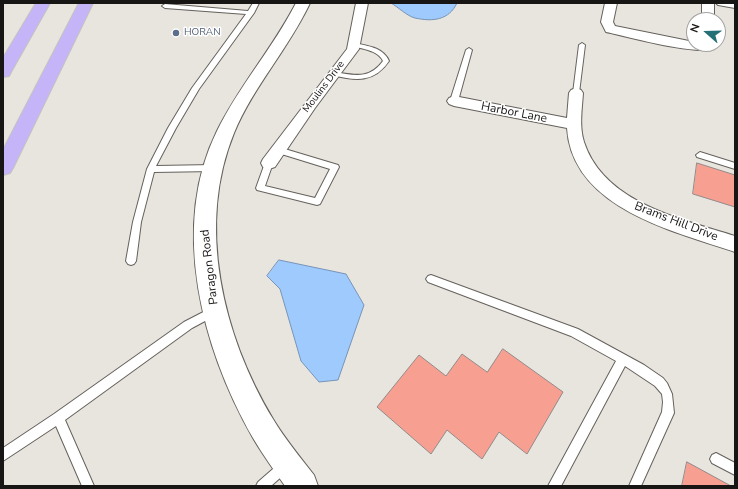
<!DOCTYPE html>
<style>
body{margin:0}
#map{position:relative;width:738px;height:489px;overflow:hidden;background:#e8e4de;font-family:"Nunito Sans",sans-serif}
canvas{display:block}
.frame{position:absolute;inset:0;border:4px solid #181614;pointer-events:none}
.north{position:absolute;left:686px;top:12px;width:40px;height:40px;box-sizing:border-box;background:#fff;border:1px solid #a3a2a1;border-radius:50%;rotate:290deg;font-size:11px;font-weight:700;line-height:16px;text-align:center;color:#181614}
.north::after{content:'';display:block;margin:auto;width:14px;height:18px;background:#256f77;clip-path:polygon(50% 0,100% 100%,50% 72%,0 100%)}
</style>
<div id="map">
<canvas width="738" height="489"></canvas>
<div class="frame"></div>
<div class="north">N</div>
</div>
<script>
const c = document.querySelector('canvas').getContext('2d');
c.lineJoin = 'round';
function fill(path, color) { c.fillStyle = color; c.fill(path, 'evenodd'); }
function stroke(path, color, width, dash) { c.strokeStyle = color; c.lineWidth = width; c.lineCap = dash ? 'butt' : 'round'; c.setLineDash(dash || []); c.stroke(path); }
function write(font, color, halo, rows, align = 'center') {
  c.font = font + ' "Nunito Sans",sans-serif'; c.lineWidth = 3; c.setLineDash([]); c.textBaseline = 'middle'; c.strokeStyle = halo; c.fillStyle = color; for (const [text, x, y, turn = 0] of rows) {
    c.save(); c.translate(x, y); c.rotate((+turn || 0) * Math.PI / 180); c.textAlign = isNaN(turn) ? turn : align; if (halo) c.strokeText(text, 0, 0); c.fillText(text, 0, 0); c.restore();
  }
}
const water = new Path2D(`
 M 391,3 L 457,3 C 449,20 433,22 415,18 C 407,16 398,7 391,3 Z
 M 279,260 L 346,274 L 364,305 L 338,380 L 319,382 L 301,361 L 280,289 L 267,276 Z`);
fill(water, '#9ecafd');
stroke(water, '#7694b7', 1);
const building = new Path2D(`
 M 697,163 L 735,175 L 735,207 L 693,194 Z
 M 503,349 L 563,392 L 527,454 L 499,432 L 482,459 L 447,430 L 431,454 L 377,407 L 419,355 L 446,376 L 462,354 L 487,372 Z
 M 687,462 L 731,486 L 682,486 Z`);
fill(building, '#f79f91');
stroke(building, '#928a89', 1);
const service = new Path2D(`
 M 253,3 L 259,3 L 254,13 L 199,89 L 176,128 L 156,166 L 214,165 L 218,168 L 214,171 L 154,172 L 141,222 L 136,261 L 134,264 L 131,265 L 128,264 L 126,261 L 133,222 L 147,169 L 168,128 L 192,88 L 246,14 L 165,8 L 162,6 L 165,4 L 248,11 Z
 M 354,43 C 367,46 383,47 389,61 C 374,83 356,81 332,75 L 332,73 L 334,72 C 354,75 369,80 383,61 C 378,50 362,49 352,46 L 352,44 Z
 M 582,43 L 585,45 L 579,93 L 576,95 L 573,93 L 579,45 Z
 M 469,48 L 472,50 L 458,101 L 457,103 L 451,103 L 450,101 L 466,50 Z
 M 278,147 L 338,165 L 339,167 L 320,204 L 317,205 L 257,190 L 256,188 L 265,163 L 269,160 L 273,163 L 265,186 L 315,198 L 330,169 L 275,152 L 274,150 Z
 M 700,152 L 735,163 L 735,169 L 697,157 L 696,155 Z
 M 431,275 L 578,329 L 644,365 L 663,378 L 667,383 L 672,394 L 674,413 L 641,486 L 629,486 L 662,412 L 663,402 L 662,394 L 655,386 L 625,366 L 561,486 L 548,486 L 616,361 L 571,336 L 428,282 L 426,279 L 428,276 Z
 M 215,306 L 218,308 L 220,311 L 218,314 L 192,328 L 65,420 L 94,486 L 82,486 L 56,426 L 3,461 L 3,448 L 54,414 L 184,322 Z
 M 716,453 L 735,463 L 735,475 L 712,463 L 710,459 L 712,455 Z
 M 285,460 L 289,462 L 291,466 L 289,470 L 271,486 L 256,486 L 258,482 L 281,462 Z`);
const minor = new Path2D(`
 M 356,3 L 368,3 L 359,49 L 315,108 L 275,167 L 269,169 L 263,167 L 261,163 L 263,159 L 347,49 Z
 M 605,3 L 617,3 L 613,22 L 615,26 L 694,42 L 694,44 L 712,44 L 712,47 C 705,58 621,35 606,32 L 601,22 Z
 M 702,3 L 714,3 L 714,20 L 702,20 Z
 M 716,3 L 735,3 L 735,8 L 718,5 Z
 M 576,88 L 581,90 L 583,93 C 582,109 579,126 584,142 C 604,203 681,219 735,236 L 735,252 C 673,231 572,208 567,128 L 454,106 L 449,104 L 447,101 L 449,98 L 454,96 L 567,118 L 569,93 L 571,90 Z`);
const tertiary = new Path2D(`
 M 296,3 L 310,3 C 289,48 253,87 234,133 C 196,226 223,336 273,419 C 285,439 300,457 314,475 L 318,486 L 285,486 C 274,470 263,455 253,438 C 203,350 169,228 217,131 C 239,86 273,48 296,3 Z`);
const motorway = new Path2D(`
 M 36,3 L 50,3 L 11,72 L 9,76 L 3,77 L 3,58 Z
 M 79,3 L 93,3 L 13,168 L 10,173 L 3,175 L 3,150 Z`);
stroke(service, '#65615c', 2);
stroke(minor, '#65615c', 2);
stroke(tertiary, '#65615c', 2);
stroke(motorway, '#c3c2c2', 2);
fill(service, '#fff');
fill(minor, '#fff');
fill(tertiary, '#fff');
fill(motorway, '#c5b5f8');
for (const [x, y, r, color] of [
 [176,33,4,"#5c6f8a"]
]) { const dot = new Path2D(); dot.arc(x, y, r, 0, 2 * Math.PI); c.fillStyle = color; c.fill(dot); stroke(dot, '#fff', 1.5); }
write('10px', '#4e5e75', '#fff', [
 ["HORAN",184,33]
], 'left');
write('10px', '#181614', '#fff', [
 ["Moulins Drive",324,87,-53]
]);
write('12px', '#181614', '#fff', [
 ["Harbor Lane",514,113,11],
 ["Brams Hill Drive",676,222,21],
 ["Paragon Road",210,267,-97]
]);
</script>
